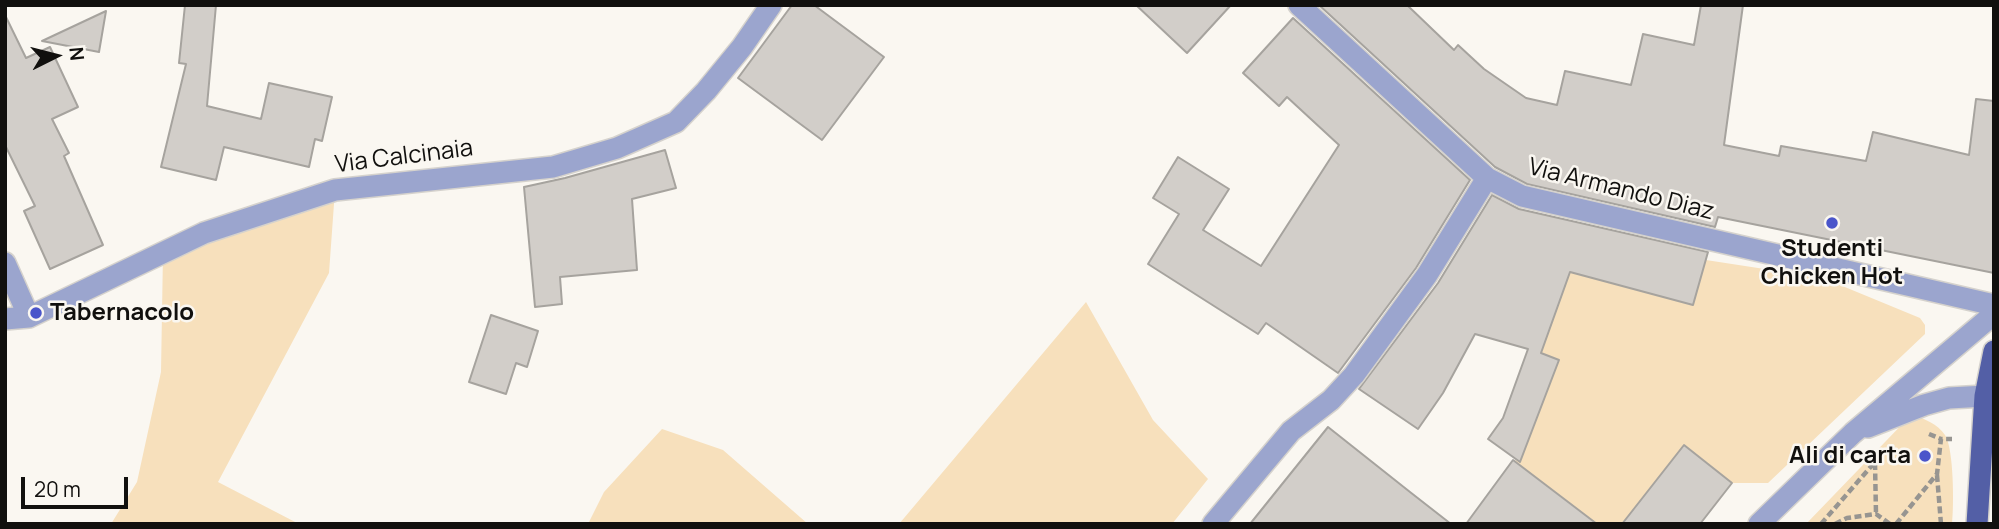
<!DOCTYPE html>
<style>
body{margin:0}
#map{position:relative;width:1999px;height:529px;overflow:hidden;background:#faf7f1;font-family:Manrope,sans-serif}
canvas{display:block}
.frame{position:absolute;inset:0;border:7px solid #11100e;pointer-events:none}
.north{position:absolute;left:21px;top:21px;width:70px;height:70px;-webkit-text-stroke:5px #faf7f1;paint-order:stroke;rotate:84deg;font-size:19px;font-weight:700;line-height:28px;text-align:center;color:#11100e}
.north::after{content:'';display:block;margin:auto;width:24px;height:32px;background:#11100e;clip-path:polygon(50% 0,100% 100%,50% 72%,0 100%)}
.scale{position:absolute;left:21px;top:477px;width:107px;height:32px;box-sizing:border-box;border:4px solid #11100e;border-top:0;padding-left:9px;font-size:21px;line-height:24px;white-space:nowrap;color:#11100e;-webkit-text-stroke:5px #faf7f1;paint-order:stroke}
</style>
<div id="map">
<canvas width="1999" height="529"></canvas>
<div class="frame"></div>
<div class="north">N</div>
<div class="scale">20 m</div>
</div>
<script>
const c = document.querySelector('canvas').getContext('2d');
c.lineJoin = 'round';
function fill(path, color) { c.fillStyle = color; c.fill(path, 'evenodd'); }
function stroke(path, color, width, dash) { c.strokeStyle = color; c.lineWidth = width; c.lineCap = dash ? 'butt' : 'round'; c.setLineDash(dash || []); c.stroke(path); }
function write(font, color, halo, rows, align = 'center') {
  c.font = font + ' Manrope,sans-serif'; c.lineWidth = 5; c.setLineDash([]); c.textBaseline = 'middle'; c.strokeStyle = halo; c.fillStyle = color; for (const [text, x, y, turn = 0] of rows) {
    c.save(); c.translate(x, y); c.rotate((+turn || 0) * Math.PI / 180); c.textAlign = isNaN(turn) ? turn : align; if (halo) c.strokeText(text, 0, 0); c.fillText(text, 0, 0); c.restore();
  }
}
fill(new Path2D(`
 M 335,190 L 329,273 L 218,482 L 299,524 L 111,524 L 137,482 L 161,372 L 163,253 Z
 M 1706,260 L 1823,278 L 1920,318 L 1925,325 L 1925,334 L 1768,483 L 1732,483 L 1684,445 L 1623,524 L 1597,524 L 1513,460 L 1520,461 L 1558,360 L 1541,353 L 1570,271 L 1693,305 Z
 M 1086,302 L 1153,420 L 1208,479 L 1172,524 L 899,524 Z
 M 1912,414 C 1924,419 1938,424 1945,435 C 1954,449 1954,506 1952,524 L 1806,524 Z
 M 662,429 L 723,450 L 808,524 L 588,524 L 604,492 Z`), '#f7e0bc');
const building = new Path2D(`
 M 185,5 L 216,5 L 207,106 L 261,119 L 269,83 L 332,97 L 322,141 L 315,139 L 309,167 L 224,147 L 216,180 L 161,167 L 186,64 L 179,63 Z
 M 792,5 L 814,5 L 884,57 L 822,140 L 738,78 Z
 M 1136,5 L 1231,5 L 1187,53 Z
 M 1319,5 L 1407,5 L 1454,50 L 1458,45 L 1484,69 L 1526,98 L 1557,105 L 1565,71 L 1631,85 L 1643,34 L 1694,45 L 1701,5 L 1743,5 L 1724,145 L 1779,156 L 1781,146 L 1866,161 L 1873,132 L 1969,155 L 1976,99 L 1994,101 L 1994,273 L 1718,217 L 1715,227 L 1527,184 L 1495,167 Z
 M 106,11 L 99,52 L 42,41 Z
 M 5,15 L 26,58 L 50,47 L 78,107 L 52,119 L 69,153 L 64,156 L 103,245 L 50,269 L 24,211 L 35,206 L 5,145 Z
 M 1293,18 L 1470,180 L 1416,268 L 1338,373 L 1266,323 L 1258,334 L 1148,264 L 1179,214 L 1153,198 L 1178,157 L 1229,189 L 1203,230 L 1261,266 L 1339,145 L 1287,97 L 1279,106 L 1243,73 Z
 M 665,150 L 676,188 L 632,199 L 637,270 L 560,277 L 562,304 L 535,307 L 524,187 L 565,178 Z
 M 1492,195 L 1519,209 L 1708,252 L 1693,305 L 1570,272 L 1541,353 L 1559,360 L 1520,462 L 1488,439 L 1503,418 L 1528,349 L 1475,334 L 1443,393 L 1418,429 L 1359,389 L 1438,283 Z
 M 491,315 L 538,331 L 527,367 L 516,363 L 506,394 L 469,382 Z
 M 1328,427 L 1410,492 L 1451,524 L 1250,524 Z
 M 1684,445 L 1732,483 L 1700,524 L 1622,524 Z
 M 1513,460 L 1597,524 L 1466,524 Z`);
fill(building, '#d2cec9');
stroke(building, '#a6a39e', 2);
const minor = new Path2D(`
 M 1299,5 L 1487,178 L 1522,196 L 1994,305
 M 5,263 L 29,317
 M 5,319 L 29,317 L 204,233 L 335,190 L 553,167 L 617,148 L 676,122 L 706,91 L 742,47 L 771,5
 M 1868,427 L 1924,405 L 1949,398 L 1985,396
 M 1213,524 L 1291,431 L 1331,400 L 1354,375 L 1427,275 L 1487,178
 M 1759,524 L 1853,433 L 1994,314`);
const primary = new Path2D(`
 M 1977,524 L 1985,396 L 1994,351`);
stroke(minor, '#d5d2cd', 24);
stroke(primary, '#d5d2cd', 24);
stroke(new Path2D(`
 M 1929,434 L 1941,439
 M 1875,463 L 1876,514
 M 1937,475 L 1941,524
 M 1821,524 L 1881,455
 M 1835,524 L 1847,518 L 1876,514 L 1890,524
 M 1896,524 L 1937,474 L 1941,439 L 1952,439`), '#979591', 4.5, [7, 3.5]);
stroke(minor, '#9ba5ce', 21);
stroke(primary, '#535fa6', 21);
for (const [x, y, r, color] of [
 [1832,223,7,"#4a55ca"],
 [36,313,7,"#4a55ca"],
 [1925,456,7,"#4a55ca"]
]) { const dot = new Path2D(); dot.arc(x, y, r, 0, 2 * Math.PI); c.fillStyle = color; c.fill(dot); stroke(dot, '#faf7f1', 2.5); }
write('24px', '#11100e', '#faf7f1', [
 ["Via Calcinaia",404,157,-7],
 ["Via Armando Diaz",1621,190,14]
]);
write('bold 24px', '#11100e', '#faf7f1', [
 ["Studenti",1832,249],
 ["Chicken Hot",1832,277],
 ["Tabernacolo",50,313,"left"],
 ["Ali di carta",1911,456,"right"]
]);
</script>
